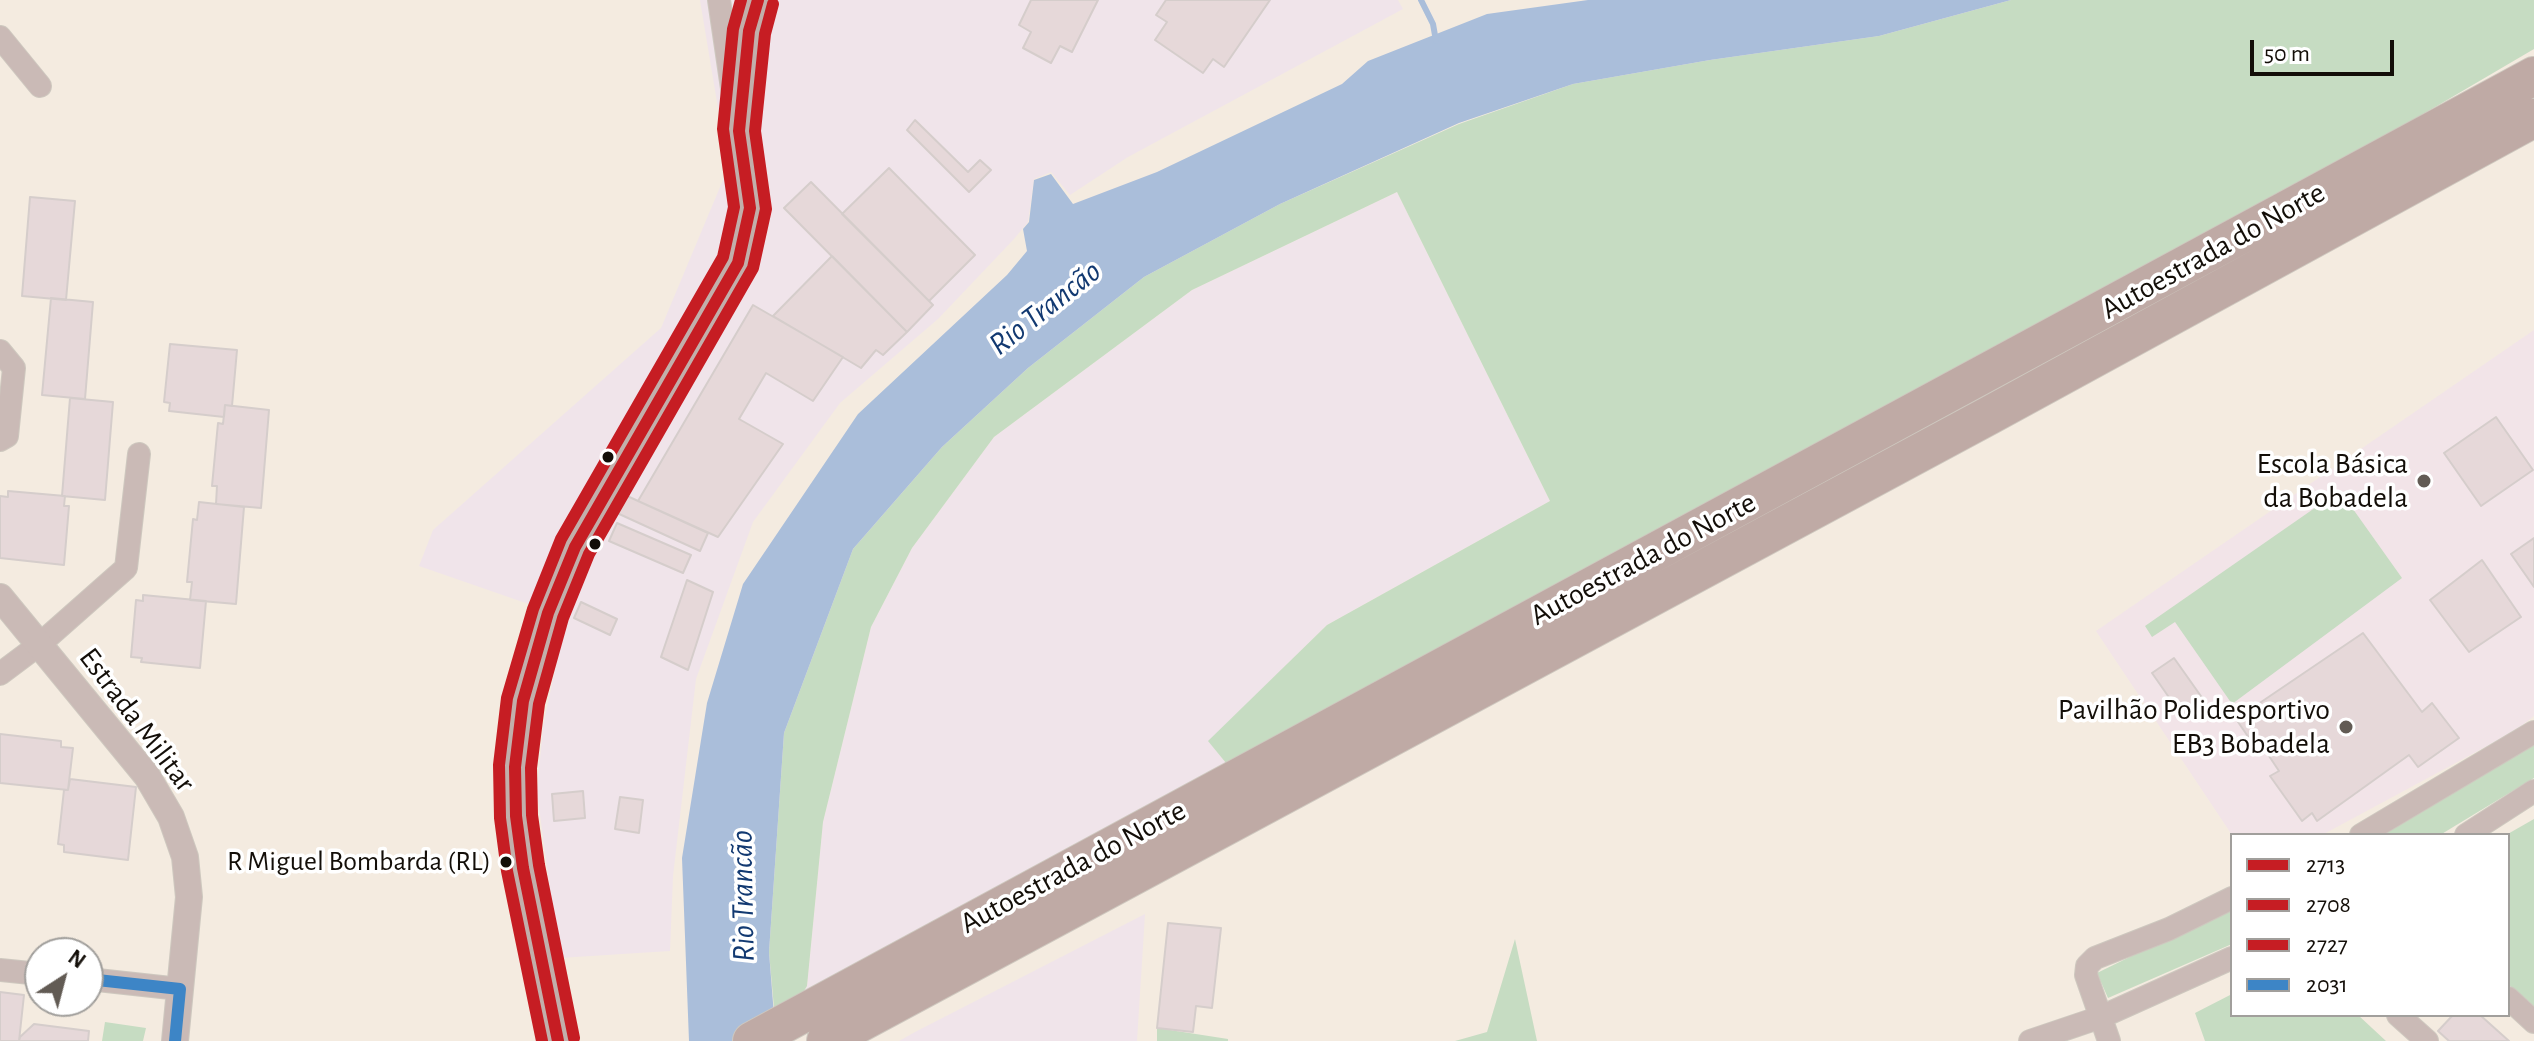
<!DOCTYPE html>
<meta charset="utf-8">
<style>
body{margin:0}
#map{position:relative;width:2534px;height:1041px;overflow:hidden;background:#f4ebe0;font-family:"Alegreya Sans",sans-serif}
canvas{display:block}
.legend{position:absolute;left:2230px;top:833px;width:280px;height:184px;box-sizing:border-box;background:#fff;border:2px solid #a19f9c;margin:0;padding:10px 14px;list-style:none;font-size:24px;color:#130e08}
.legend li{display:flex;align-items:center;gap:16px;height:40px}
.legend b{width:40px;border:2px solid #a19f9c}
.north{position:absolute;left:24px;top:937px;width:80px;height:80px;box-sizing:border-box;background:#fff;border:2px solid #a19f9c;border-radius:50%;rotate:36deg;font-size:22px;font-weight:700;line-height:32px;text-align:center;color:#130e08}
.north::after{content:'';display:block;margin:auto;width:28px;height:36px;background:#625b54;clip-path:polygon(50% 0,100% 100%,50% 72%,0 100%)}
.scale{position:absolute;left:2250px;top:40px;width:144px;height:36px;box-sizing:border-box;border:4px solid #130e08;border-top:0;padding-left:10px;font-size:24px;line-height:28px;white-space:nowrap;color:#130e08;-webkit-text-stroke:6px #fff;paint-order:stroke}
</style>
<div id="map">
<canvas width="2534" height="1041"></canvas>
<ul class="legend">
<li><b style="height:10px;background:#c61d23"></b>2713</li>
<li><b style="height:10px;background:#c61d23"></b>2708</li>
<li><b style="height:10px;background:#c61d23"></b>2727</li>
<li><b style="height:10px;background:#3d85c6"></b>2031</li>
</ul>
<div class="north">N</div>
<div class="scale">50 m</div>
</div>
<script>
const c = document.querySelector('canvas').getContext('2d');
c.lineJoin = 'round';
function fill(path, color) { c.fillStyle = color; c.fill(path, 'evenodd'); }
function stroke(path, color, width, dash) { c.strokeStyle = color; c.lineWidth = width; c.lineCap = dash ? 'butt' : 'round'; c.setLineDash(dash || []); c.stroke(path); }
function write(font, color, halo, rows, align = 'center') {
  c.font = font + ' "Alegreya Sans",sans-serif'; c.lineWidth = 7; c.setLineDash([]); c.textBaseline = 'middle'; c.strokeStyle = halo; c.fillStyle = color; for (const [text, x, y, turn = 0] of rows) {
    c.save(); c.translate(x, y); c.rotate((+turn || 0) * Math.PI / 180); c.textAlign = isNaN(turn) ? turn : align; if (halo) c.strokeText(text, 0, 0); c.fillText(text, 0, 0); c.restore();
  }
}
fill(new Path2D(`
 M 700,0 L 1398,0 L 1403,9 L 1128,157 L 1070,195 L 1051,172 L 1034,179 L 1028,222 L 1014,239 L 938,319 L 840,403 L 753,522 L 696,679 L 673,876 L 670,951 L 559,958 L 537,792 L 543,727 L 566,617 L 419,566 L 433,530 L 661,328 L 728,168 Z
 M 1397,192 L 1550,501 L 1327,625 L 1209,741 L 1226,763 L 804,991 L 807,986 L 823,822 L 871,627 L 912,548 L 994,437 L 1192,290 Z
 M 1145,914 L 1137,1041 L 899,1041 L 915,1032 Z`), '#f0e4ea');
fill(new Path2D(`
 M 2534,330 L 2534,716 L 2515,731 L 2322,835 L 2232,835 L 2096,631 Z`), '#f2e4e8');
fill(new Path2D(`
 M 2011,0 L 2534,0 L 2534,49 L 2355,154 L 1226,763 L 1208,741 L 1327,625 L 1550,501 L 1397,192 L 1192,290 L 994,437 L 912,548 L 871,627 L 823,822 L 807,986 L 804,991 L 774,1008 L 769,952 L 784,733 L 853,549 L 942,447 L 1028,368 L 1144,277 L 1280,204 L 1459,124 L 1573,84 L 1710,60 L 1879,36 Z
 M 2332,496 L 2341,507 L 2348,502 L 2402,578 L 2232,704 L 2175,622 L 2152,637 L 2145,626 Z
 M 2534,736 L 2534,778 L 2440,835 L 2368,835 Z
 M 2534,819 L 2534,1008 L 2508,984 L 2508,835 L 2506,835 Z
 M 2232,907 L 2232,944 L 2108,998 L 2097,973 Z
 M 1515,939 L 1537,1041 L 1455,1041 L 1487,1032 Z
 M 2232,994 L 2232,1015 L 2358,1015 L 2386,1041 L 2205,1041 L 2195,1013 Z
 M 105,1022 L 146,1028 L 143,1041 L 102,1041 Z
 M 1157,1028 L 1228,1039 L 1228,1041 L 1157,1041 Z`), '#c6dcc2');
fill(new Path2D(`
 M 1588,0 L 2011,0 L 1879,36 L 1710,60 L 1573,84 L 1459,123 L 1280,204 L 1144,277 L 1028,368 L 942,447 L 853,549 L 784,733 L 769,952 L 776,1041 L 689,1041 L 682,858 L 707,703 L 743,584 L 858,414 L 1007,275 L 1027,251 L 1023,229 L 1029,222 L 1034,180 L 1051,174 L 1073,204 L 1157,172 L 1342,84 L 1368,61 L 1487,14 Z`), '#aabeda');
stroke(new Path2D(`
 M 1421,0 L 1433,24 L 1436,41`), '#aabeda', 6);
const building = new Path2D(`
 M 1031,0 L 1098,0 L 1072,52 L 1060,46 L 1051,63 L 1023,48 L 1031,32 L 1019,25 Z
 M 1166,0 L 1270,0 L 1224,67 L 1213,59 L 1203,73 L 1155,40 L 1167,22 L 1156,15 Z
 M 915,120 L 968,172 L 980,160 L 991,170 L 969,192 L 907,130 Z
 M 889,168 L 975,255 L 929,301 L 842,214 Z
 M 811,182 L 933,305 L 907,332 L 784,208 Z
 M 30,197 L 75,201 L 66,300 L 22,296 Z
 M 832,256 L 907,332 L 883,355 L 876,350 L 861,368 L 773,316 Z
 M 51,298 L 93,302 L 85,399 L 42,395 Z
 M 753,305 L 843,357 L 813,401 L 766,373 L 739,419 L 783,444 L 718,537 L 638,501 Z
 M 170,344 L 237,350 L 232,406 L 225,405 L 224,417 L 169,411 L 170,403 L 164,402 Z
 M 70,398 L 113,402 L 105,500 L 62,496 Z
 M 225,405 L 269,410 L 261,508 L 216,504 L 217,486 L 212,486 L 218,423 L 223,424 Z
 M 2496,417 L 2533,470 L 2481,506 L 2444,453 Z
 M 8,491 L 65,496 L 64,506 L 69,506 L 64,565 L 0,558 L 0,496 L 8,497 Z
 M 625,495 L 708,533 L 700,551 L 617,513 Z
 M 199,502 L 244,507 L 236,604 L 190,600 L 192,582 L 187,582 L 193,519 L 197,520 Z
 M 617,523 L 691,555 L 683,573 L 609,541 Z
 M 2534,538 L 2534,587 L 2511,554 Z
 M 2482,560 L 2521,617 L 2469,652 L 2430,600 Z
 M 687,580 L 713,592 L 688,670 L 661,657 Z
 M 143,595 L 206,601 L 200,668 L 141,662 L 142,658 L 131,657 L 136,600 L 143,601 Z
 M 581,602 L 617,619 L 610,635 L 574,618 Z
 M 2363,633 L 2422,712 L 2432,703 L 2459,738 L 2418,767 L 2409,755 L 2317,821 L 2312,813 L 2302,821 L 2270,776 L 2279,771 L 2255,735 L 2249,738 L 2236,719 Z
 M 2174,658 L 2203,699 L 2182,716 L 2152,673 Z
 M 0,734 L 61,741 L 61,747 L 73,748 L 68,790 L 0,783 Z
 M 70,779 L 136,787 L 128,860 L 64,852 L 64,845 L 58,844 L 64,790 L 68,790 Z
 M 583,791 L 585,818 L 554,821 L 552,794 Z
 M 620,797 L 643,800 L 639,833 L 615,829 Z
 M 1168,923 L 1221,928 L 1212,1008 L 1196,1006 L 1193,1032 L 1157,1028 Z
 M 0,992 L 24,995 L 19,1041 L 0,1041 Z
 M 2453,1015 L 2480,1015 L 2509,1041 L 2449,1041 L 2438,1031 Z
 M 34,1024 L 89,1031 L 88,1041 L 19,1041 L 20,1037 Z`);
fill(building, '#e6d8d9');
stroke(building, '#d5cdcb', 2);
const minor = new Path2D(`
 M 719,0 L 734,102
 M 0,37 L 40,86
 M 0,351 L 14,368 L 7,436 L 0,440
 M 0,674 L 40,644 L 126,568 L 139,454
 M 2361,835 L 2534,732
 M 2466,835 L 2534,791
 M 0,970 L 40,974
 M 88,979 L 180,989
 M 2508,998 L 2534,1022
 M 2398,1015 L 2427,1041
 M 2030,1041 L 2101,1017 L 2232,958
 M 2109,1041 L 2086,975 L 2087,966 L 2095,958 L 2169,929 L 2232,898`);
const tertiary = new Path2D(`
 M 0,597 L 147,776 L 171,817 L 185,857 L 189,897 L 175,1041`);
const secondary = new Path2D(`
 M 558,1041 L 523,868 L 516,816 L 515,767 L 523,701 L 548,613 L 575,547 L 738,263 L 750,208 L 739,131 L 749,31 L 758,0`);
const motorway = new Path2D(`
 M 752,1041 L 2534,76
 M 826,1041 L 1990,415 L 2534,118`);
stroke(minor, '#cec8bf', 24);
stroke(tertiary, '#cec8bf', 28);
stroke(secondary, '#cec8bf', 32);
stroke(motorway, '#cec8bf', 40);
stroke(minor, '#cabab6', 22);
stroke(tertiary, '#cabab6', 26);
stroke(secondary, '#c2afab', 30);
stroke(motorway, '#bfaaa5', 38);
stroke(new Path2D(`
 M 558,1041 L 523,868 L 516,816 L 515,767 L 523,701 L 548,613 L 575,547 L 738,263 L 750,208 L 739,131 L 749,31 L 758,0`), '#c61d23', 12);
stroke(new Path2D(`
 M 574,1038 L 539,865 L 532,815 L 531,768 L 539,704 L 563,618 L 589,554 L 753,268 L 766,209 L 755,131 L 765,34 L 773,4`), '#c61d23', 12);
stroke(new Path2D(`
 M 542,1041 L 507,871 L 500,818 L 499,765 L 507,698 L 533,609 L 561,539 L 723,257 L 734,207 L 723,129 L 733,29 L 741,0`), '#c61d23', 12);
stroke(new Path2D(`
 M 88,979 L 180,989 L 175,1041`), '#3d85c6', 12);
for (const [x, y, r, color] of [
 [608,457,7,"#130e08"],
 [2424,481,8,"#625b54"],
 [595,544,7,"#130e08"],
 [2346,727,8,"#625b54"],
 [506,862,7,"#130e08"]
]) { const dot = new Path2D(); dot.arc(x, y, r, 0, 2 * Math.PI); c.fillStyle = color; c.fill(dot); stroke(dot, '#fff', 3); }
write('28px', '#130e08', '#fff', [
 ["R Miguel Bombarda (RL)",491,862]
], 'right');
write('30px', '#130e08', '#fff', [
 ["Autoestrada do Norte",2213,251,-29],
 ["Autoestrada do Norte",1643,559,-28],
 ["Estrada Militar",137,720,53],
 ["Autoestrada do Norte",1073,867,-28]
]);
write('30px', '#130e08', '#fff', [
 ["Escola Básica",2408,464],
 ["da Bobadela",2408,498],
 ["Pavilhão Polidesportivo",2330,710],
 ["EB3 Bobadela",2330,744]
], 'right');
write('italic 32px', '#123971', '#fff', [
 ["Rio Trancão",1045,308,-38],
 ["Rio Trancão",743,896,-91]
]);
</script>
